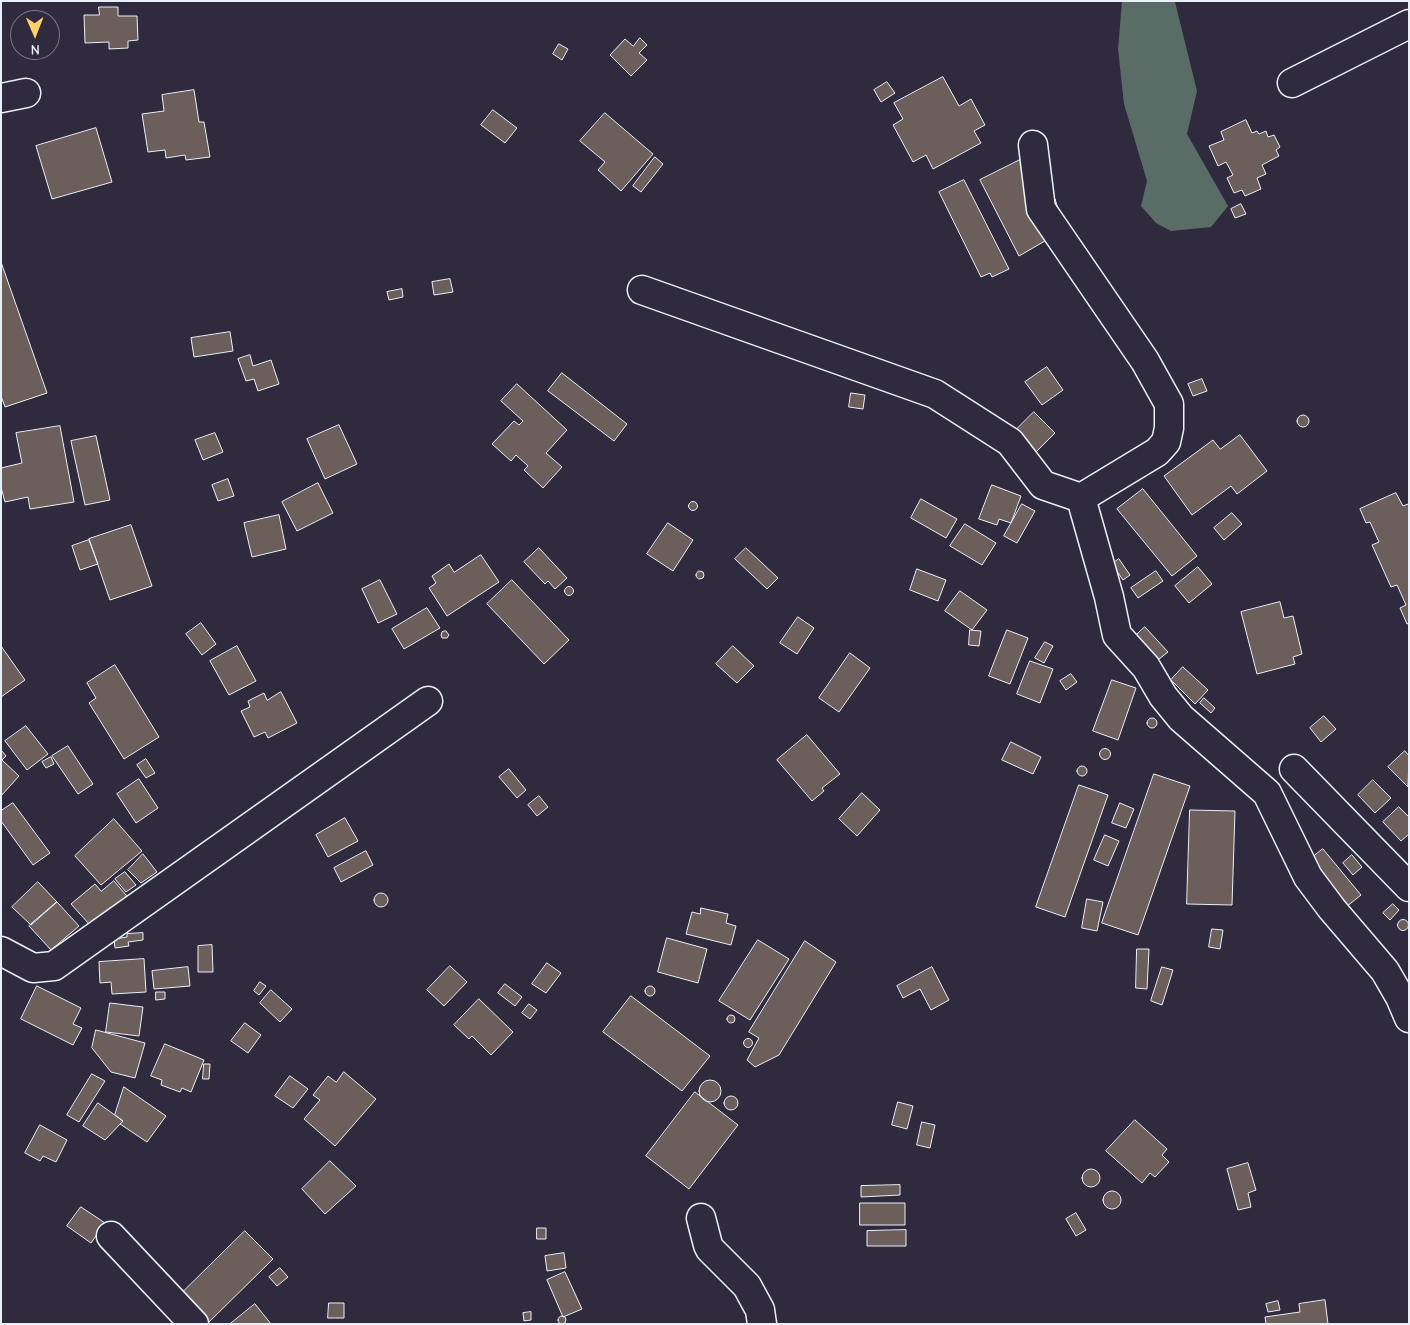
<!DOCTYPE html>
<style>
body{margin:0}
#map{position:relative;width:1410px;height:1325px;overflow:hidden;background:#2f2a3d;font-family:"Comic Neue",sans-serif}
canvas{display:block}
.frame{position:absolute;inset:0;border:2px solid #e8f1f8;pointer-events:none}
.north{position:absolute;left:10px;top:10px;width:50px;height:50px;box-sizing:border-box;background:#2f2a3d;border:1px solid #797a88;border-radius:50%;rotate:179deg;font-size:14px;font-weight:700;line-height:20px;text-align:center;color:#e8f1f8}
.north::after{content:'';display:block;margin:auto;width:18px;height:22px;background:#ffd166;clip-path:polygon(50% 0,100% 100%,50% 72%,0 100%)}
</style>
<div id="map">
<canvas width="1410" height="1325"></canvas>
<div class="frame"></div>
<div class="north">N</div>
</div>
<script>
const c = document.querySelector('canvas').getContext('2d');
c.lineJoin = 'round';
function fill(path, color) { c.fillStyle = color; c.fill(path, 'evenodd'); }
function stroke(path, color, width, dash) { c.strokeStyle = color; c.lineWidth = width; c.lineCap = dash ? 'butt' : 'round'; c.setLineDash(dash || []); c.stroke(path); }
fill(new Path2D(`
 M 1122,1 L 1175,2 L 1197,91 L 1187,134 L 1228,206 L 1211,227 L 1171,231 L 1156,223 L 1141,206 L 1147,181 L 1124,104 L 1118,49 Z`), '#596c65');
const building = new Path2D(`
 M 99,7 L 118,7 L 118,16 L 137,16 L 138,40 L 128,41 L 128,48 L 109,49 L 109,42 L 85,43 L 84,15 L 99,15 Z
 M 640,38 L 647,45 L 639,53 L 647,60 L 631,76 L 610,55 L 625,39 L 633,46 Z
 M 559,44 L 568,49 L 562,60 L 553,54 Z
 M 943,77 L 959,106 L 971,99 L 985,125 L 974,131 L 981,143 L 933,169 L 926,155 L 913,162 L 893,125 L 903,119 L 894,103 Z
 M 887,82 L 895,93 L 881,102 L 874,90 Z
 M 194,90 L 199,122 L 204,122 L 210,157 L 186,160 L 185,155 L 166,158 L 165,150 L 148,152 L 142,114 L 164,111 L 162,95 Z
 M 493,110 L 517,128 L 505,143 L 481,125 Z
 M 605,113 L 653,154 L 621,191 L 598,170 L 605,162 L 580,141 Z
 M 1246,120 L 1252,133 L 1257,131 L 1259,134 L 1266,131 L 1268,137 L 1274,135 L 1280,147 L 1276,150 L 1279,156 L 1262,165 L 1266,174 L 1257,178 L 1261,189 L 1245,196 L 1242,190 L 1234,193 L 1227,178 L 1233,175 L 1226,162 L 1218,166 L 1209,146 L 1224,140 L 1221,132 Z
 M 96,128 L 112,182 L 52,199 L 36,146 Z
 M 655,157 L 663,164 L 641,192 L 633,186 Z
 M 1022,159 L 1047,199 L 1055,199 L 1059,212 L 1057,234 L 1019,256 L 980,180 Z
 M 964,180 L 1009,269 L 992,277 L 990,273 L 981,277 L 939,192 Z
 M 1241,204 L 1246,214 L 1235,218 L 1231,209 Z
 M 1,262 L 47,393 L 5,407 L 1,396 Z
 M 450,279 L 453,292 L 434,295 L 432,282 Z
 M 402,289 L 403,297 L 389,300 L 387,292 Z
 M 230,332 L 233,351 L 194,357 L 191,338 Z
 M 250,355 L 253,366 L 271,360 L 279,384 L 258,391 L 254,379 L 246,381 L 238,359 Z
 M 1047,367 L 1063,390 L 1042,405 L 1025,382 Z
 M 562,373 L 627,424 L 614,441 L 548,391 Z
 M 1202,379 L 1207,391 L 1193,396 L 1188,384 Z
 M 517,384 L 567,430 L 546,453 L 562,467 L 543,488 L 524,470 L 528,466 L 516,455 L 511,461 L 492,444 L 514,421 L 519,425 L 523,421 L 501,401 Z
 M 851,393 L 865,395 L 863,409 L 849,407 Z
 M 1034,412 L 1055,433 L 1036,452 L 1015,431 Z
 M1297 421a6 6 0 1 1 12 0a6 6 0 1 1-12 0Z
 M 339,425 L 357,464 L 325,479 L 307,439 Z
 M 60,426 L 74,502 L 30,509 L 28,497 L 5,502 L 1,487 L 1,468 L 22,463 L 16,433 Z
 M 215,433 L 223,452 L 203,460 L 195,440 Z
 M 1240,435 L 1267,471 L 1237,494 L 1231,486 L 1192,515 L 1164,476 L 1213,440 L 1220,449 Z
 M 96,436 L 110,500 L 85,505 L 71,441 Z
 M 228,479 L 234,496 L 218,501 L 212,485 Z
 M 318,483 L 333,513 L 297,531 L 282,502 Z
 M 992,485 L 1021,496 L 1011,523 L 999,519 L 997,525 L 979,519 Z
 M 1143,489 L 1197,556 L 1172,576 L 1117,509 Z
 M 1396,493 L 1403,506 L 1408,504 L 1409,506 L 1409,623 L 1407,624 L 1400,608 L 1406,605 L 1397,585 L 1391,587 L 1372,545 L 1379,542 L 1370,522 L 1366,523 L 1360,509 Z
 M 921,499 L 957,519 L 946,538 L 911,518 Z
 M688.5 506a4.5 4.5 0 1 1 9 0a4.5 4.5 0 1 1-9 0Z
 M 1022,504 L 1035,511 L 1017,543 L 1004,536 Z
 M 1232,513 L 1242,524 L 1224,540 L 1214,528 Z
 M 279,515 L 286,549 L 252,557 L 244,523 Z
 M 668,523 L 693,540 L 673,571 L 647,554 Z
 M 965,524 L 996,543 L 982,565 L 950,546 Z
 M 131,525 L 152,586 L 110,600 L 89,539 Z
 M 89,540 L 98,564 L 80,570 L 72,546 Z
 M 539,548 L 567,578 L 555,589 L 548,581 L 545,584 L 524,562 Z
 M 746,548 L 778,578 L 767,589 L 735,559 Z
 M 481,555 L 499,582 L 447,616 L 429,588 L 436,583 L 432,576 L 449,564 L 454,572 Z
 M 1119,559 L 1130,575 L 1123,580 L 1112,564 Z
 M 1198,567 L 1212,584 L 1189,603 L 1175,586 Z
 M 917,569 L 946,580 L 938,601 L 910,590 Z
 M696 575a4 4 0 1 1 8 0a4 4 0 1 1-8 0Z
 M 1156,571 L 1163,581 L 1138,598 L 1131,588 Z
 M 380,580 L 397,614 L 378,623 L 362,589 Z
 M 512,580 L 569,640 L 544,664 L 487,604 Z
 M564.5 591a4.5 4.5 0 1 1 9 0a4.5 4.5 0 1 1-9 0Z
 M 960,591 L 987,610 L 972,630 L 945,611 Z
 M 1280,602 L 1284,618 L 1293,616 L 1302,654 L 1293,657 L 1295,664 L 1257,674 L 1241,612 Z
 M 427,608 L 440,628 L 404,649 L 392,629 Z
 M 798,617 L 814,628 L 797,654 L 780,643 Z
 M 201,623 L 216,644 L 202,655 L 186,634 Z
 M 1145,627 L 1168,652 L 1154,663 L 1132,639 Z
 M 970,630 L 981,631 L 979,646 L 969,645 Z
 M 1007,630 L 1028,638 L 1010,684 L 989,676 Z
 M 446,631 L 449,635 L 447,638 L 442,638 L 441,635 L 442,632 Z
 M 1045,642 L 1053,646 L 1044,663 L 1035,658 Z
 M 1,646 L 25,680 L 1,697 Z
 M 237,646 L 256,681 L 229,695 L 210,661 Z
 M 733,646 L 754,666 L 737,683 L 716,664 Z
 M 850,653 L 870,668 L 839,712 L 819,698 Z
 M 1030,661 L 1053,669 L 1040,703 L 1017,694 Z
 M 115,665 L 159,737 L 124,759 L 89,703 L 96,698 L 87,683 Z
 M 1183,667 L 1208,690 L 1195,704 L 1171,680 Z
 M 1071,674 L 1077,682 L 1066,690 L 1060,681 Z
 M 1112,680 L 1136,688 L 1118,740 L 1093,731 Z
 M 281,692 L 297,723 L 268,738 L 265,732 L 254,737 L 241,711 L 250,707 L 248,701 L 264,693 L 267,700 Z
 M 1204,698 L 1215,708 L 1211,713 L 1200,703 Z
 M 1324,716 L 1336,729 L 1321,742 L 1310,728 Z
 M1147 723a5 5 0 1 1 10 0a5 5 0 1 1-10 0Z
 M 26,726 L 48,754 L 27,770 L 5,741 Z
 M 807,735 L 840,774 L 822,788 L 824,791 L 812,801 L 777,760 Z
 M 1011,742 L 1041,757 L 1033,774 L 1002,760 Z
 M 68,746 L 93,784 L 78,794 L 52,756 Z
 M1099.5 754a5.5 5.5 0 1 1 11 0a5.5 5.5 0 1 1-11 0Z
 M 1,750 L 6,756 L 2,760 L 19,776 L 1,796 Z
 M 1405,751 L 1409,756 L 1408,787 L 1388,767 Z
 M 51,757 L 54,764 L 46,768 L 42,762 Z
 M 146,759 L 155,773 L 146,778 L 137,765 Z
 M1077 771a5 5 0 1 1 10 0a5 5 0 1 1-10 0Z
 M 509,769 L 526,790 L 517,798 L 499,777 Z
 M 1154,774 L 1190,786 L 1138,935 L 1102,923 Z
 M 139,779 L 158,808 L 136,823 L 117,794 Z
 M 1373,780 L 1391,798 L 1375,813 L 1358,795 Z
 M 1079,785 L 1108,795 L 1065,917 L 1036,907 Z
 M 862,793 L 880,810 L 857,836 L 839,819 Z
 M 539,796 L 548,807 L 537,816 L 528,805 Z
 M 13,803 L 50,853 L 33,865 L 1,821 L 1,811 Z
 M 1120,803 L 1134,809 L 1126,828 L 1112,823 Z
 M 1399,807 L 1409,817 L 1409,834 L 1401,841 L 1383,822 Z
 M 1190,810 L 1235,811 L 1232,905 L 1187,904 Z
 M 345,818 L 358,841 L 328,857 L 316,835 Z
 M 114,819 L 142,851 L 101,885 L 75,856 Z
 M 1105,835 L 1119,841 L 1108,866 L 1094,860 Z
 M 1323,849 L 1361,895 L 1341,911 L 1304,864 Z
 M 366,851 L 373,865 L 341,882 L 334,868 Z
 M 143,854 L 157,872 L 141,883 L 128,870 Z
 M 1352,855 L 1362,867 L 1353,875 L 1343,863 Z
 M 125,872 L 136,885 L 126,892 L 115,879 Z
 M 114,881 L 132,902 L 117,914 L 111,907 L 90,925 L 71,904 L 95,884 L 101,891 Z
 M 38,882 L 57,902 L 31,925 L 12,907 Z
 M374 900a7 7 0 1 1 14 0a7 7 0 1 1-14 0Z
 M 1087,899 L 1103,902 L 1097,931 L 1082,928 Z
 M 57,902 L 79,926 L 51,950 L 29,926 Z
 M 1393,904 L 1399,910 L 1390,920 L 1383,913 Z
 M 701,908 L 728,914 L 726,923 L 736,926 L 731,945 L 686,934 L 692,912 L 700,914 Z
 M1397.5 925a5.5 5.5 0 1 1 11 0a5.5 5.5 0 1 1-11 0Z
 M 1212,929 L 1223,930 L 1220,949 L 1209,947 Z
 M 143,933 L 143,940 L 128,942 L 129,946 L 115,948 L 114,939 L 127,937 L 127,934 Z
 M 667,938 L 707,949 L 698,983 L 658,972 Z
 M 758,940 L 789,959 L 750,1020 L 719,1001 Z
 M 805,941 L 836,962 L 779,1055 L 755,1067 L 747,1060 L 759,1038 L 749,1032 Z
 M 212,945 L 213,972 L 198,972 L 198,946 Z
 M 1137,949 L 1149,949 L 1147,989 L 1136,988 Z
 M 144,959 L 146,992 L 112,994 L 111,982 L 100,983 L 99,962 Z
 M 547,963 L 561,973 L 546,993 L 532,984 Z
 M 450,966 L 467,982 L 444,1006 L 427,990 Z
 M 188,967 L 190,986 L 154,989 L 152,971 Z
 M 932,967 L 949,1000 L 931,1010 L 920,989 L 903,998 L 897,986 Z
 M 1162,967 L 1173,970 L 1162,1005 L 1151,1001 Z
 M 260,982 L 266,986 L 259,995 L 254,991 Z
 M 505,984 L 522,997 L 515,1006 L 498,993 Z
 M645 991a5 5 0 1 1 10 0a5 5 0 1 1-10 0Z
 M 37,986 L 81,1008 L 73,1024 L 82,1028 L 73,1045 L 21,1019 Z
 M 271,990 L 292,1009 L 280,1022 L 260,1003 Z
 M 156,992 L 165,992 L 165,999 L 156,1000 Z
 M 631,996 L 710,1056 L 682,1091 L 603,1032 Z
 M 479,999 L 513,1032 L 491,1055 L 472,1036 L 469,1039 L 454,1025 Z
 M 110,1003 L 143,1007 L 139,1036 L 106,1032 Z
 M 529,1004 L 537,1010 L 530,1019 L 522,1013 Z
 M727 1019a4 4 0 1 1 8 0a4 4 0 1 1-8 0Z
 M 245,1023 L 261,1035 L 248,1053 L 231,1041 Z
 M 96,1030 L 145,1043 L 135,1078 L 111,1072 L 92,1048 Z
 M743.5 1043a4.5 4.5 0 1 1 9 0a4.5 4.5 0 1 1-9 0Z
 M 165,1044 L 204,1060 L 191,1092 L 182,1088 L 180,1092 L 161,1085 L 162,1080 L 151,1076 Z
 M 204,1064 L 210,1064 L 209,1079 L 203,1079 Z
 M 344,1072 L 376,1099 L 335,1146 L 304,1119 L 320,1100 L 313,1095 L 328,1076 L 336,1082 Z
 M 92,1074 L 105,1081 L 79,1122 L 67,1115 Z
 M 290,1076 L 308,1089 L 293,1108 L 275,1096 Z
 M699 1091a11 11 0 1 1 22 0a11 11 0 1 1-22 0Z
 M 124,1087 L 166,1116 L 147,1142 L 120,1124 L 123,1121 L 115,1115 Z
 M 695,1092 L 738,1125 L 689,1189 L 646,1156 Z
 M724 1103a7 7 0 1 1 14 0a7 7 0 1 1-14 0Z
 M 898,1102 L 913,1106 L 907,1129 L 892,1125 Z
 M 98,1103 L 123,1121 L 105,1140 L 83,1126 Z
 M 1135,1120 L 1167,1149 L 1162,1155 L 1169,1162 L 1155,1177 L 1150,1173 L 1142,1183 L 1106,1151 Z
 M 922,1122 L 935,1125 L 930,1148 L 917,1145 Z
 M 40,1125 L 67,1140 L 56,1162 L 43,1156 L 40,1161 L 25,1153 Z
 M 330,1161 L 356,1186 L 325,1214 L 302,1189 Z
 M 1248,1163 L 1256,1190 L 1248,1193 L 1251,1207 L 1238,1210 L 1227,1169 Z
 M1082 1178a9 9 0 1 1 18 0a9 9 0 1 1-18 0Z
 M 900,1185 L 900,1195 L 861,1197 L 861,1186 Z
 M1103 1200a9 9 0 1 1 18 0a9 9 0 1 1-18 0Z
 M 860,1203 L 905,1203 L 905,1225 L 860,1225 Z
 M 81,1207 L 105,1223 L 91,1243 L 67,1226 Z
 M 1076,1213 L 1086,1230 L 1076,1236 L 1066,1219 Z
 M 537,1228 L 546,1228 L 546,1239 L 537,1239 Z
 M 906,1230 L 906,1246 L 867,1246 L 867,1231 Z
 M 245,1231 L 273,1259 L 207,1324 L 179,1296 Z
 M 564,1253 L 566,1268 L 547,1271 L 545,1256 Z
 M 280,1268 L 288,1277 L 277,1286 L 269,1277 Z
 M 565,1272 L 582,1309 L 563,1317 L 547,1280 Z
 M 1325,1300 L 1328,1324 L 1266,1324 L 1265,1317 L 1300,1312 L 1299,1304 Z
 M 1278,1301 L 1280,1310 L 1268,1312 L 1266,1304 Z
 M 329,1303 L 344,1303 L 344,1318 L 328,1318 Z
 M 255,1304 L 271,1324 L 230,1324 Z
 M 531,1312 L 531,1320 L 524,1321 L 523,1313 Z
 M558 1320a4 4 0 1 1 8 0a4 4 0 1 1-8 0Z`);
fill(building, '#6c5e5a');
stroke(building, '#e8f1f8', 1);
const street = new Path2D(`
 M 1292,83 L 1409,24
 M 1,98 L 26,93
 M 1033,145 L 1041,209 L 1145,361 L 1169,404 L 1169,428 L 1166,442 L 1157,452 L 1081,498
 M 642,290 L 935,394 L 1010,442 L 1043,485 L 1081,498 L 1109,597 L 1117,635 L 1146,667 L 1163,696 L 1181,718 L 1267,793 L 1308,877 L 1332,909 L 1385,971 L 1400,997 L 1409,1018
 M 1294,769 L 1409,887
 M 1,951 L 33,968 L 54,966 L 428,701
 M 701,1218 L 708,1245 L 710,1249 L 747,1286 L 760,1310 L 762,1324
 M 111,1236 L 194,1324`);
stroke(street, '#e8f1f8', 31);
stroke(street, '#2f2a3d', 28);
</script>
